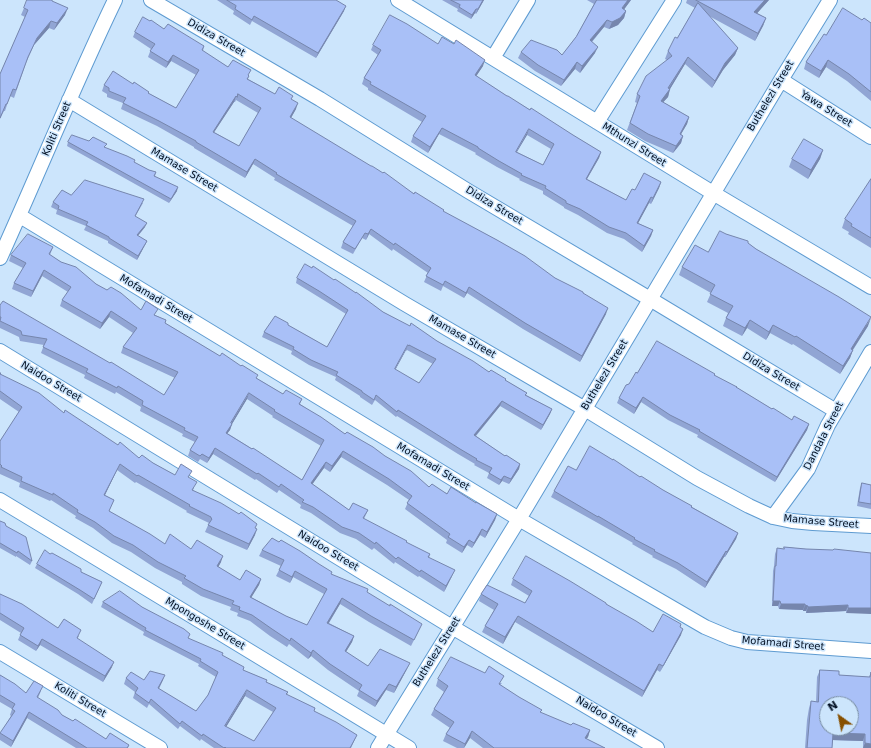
<!DOCTYPE html>
<style>
body{margin:0}
#map{position:relative;width:871px;height:748px;overflow:hidden;background:#cce5fc;font-family:"DejaVu Sans",sans-serif}
canvas{display:block}
.north{position:absolute;left:819px;top:696px;width:40px;height:40px;box-sizing:border-box;background:#cce5fc;border:1px solid #7a8fa4;border-radius:50%;rotate:327deg;font-size:11px;font-weight:700;line-height:16px;text-align:center;color:#000e21}
.north::after{content:'';display:block;margin:auto;width:14px;height:18px;background:#875000;clip-path:polygon(50% 0,100% 100%,50% 72%,0 100%)}
</style>
<div id="map">
<canvas width="871" height="748"></canvas>
<div class="north">N</div>
</div>
<script>
const c = document.querySelector('canvas').getContext('2d');
c.lineJoin = 'round';
function stroke(path, color, width, dash) { c.strokeStyle = color; c.lineWidth = width; c.lineCap = dash ? 'butt' : 'round'; c.setLineDash(dash || []); c.stroke(path); }
function fill(path, color) { c.fillStyle = color; c.fill(path, 'evenodd'); }
function write(font, color, halo, rows, align = 'center') {
  c.font = font + ' "DejaVu Sans",sans-serif'; c.lineWidth = 3; c.setLineDash([]); c.textBaseline = 'middle'; c.strokeStyle = halo; c.fillStyle = color; for (const [text, x, y, turn = 0] of rows) {
    c.save(); c.translate(x, y); c.rotate((+turn || 0) * Math.PI / 180); c.textAlign = isNaN(turn) ? turn : align; if (halo) c.strokeText(text, 0, 0); c.fillText(text, 0, 0); c.restore();
  }
}
const minor = new Path2D(`
 M 151,0 L 320,99 L 468,191 L 650,299 L 836,411
 M 398,0 L 713,193 L 871,287
 M 493,58 L 528,0
 M 781,80 L 871,137
 M 69,100 L 405,304 L 585,409 L 697,478 L 749,506 L 773,517 L 792,521 L 813,523 L 871,526
 M 597,122 L 674,0
 M 20,216 L 519,519 L 705,627 L 731,638 L 747,642 L 871,651
 M 0,258 C 39,172 74,85 115,0
 M 0,351 L 452,627 L 657,748
 M 0,500 L 210,627 L 409,748
 M 773,517 L 808,469 L 828,425 L 871,352
 M 0,652 L 160,748
 M 378,748 L 519,519 L 781,80 L 830,0`);
stroke(minor, '#5e9bd1', 16);
stroke(minor, '#fff', 14);
fill(new Path2D(`
 M 217,0 L 336,0 L 344,11 L 316,58 L 252,21 L 250,25 L 233,14 L 234,11 Z
 M 442,0 L 484,0 L 476,14 L 475,13 L 471,19 L 457,11 L 458,9 Z
 M 587,0 L 631,0 L 624,9 L 626,11 L 624,18 L 618,25 L 609,29 L 604,27 L 592,42 L 595,53 L 580,73 L 575,69 L 561,86 L 535,71 L 518,58 L 521,52 L 562,55 L 576,37 L 594,4 Z
 M 687,0 L 769,0 L 757,13 L 766,18 L 763,26 L 755,41 L 709,16 L 738,48 L 735,55 L 723,70 L 712,88 L 685,64 L 670,89 L 668,97 L 663,102 L 689,117 L 687,124 L 681,134 L 683,136 L 681,143 L 673,153 L 645,141 L 627,130 L 637,103 L 635,102 L 637,94 L 667,60 L 665,59 L 668,51 L 677,38 L 695,8 L 686,3 Z
 M 53,2 L 65,15 L 54,30 L 49,28 L 34,45 L 26,63 L 14,98 L 10,96 L 5,111 L 4,111 L 0,119 L 0,74 L 25,17 L 21,15 L 24,8 Z
 M 862,20 L 871,23 L 871,101 L 847,81 L 826,67 L 819,78 L 804,69 L 806,62 L 826,35 Z
 M 150,21 L 164,29 L 204,46 L 203,51 L 228,67 L 249,76 L 248,79 L 275,94 L 293,96 L 291,99 L 296,109 L 291,118 L 444,212 L 497,240 L 555,278 L 583,293 L 606,314 L 580,362 L 523,329 L 467,293 L 464,298 L 443,286 L 441,291 L 424,282 L 428,273 L 393,249 L 392,251 L 369,234 L 366,240 L 362,238 L 353,254 L 341,248 L 343,242 L 353,226 L 276,181 L 274,180 L 275,178 L 253,164 L 245,178 L 194,148 L 194,147 L 157,126 L 121,109 L 123,103 L 107,97 L 107,94 L 102,91 L 104,85 L 148,93 L 176,108 L 196,75 L 171,61 L 166,68 L 148,57 L 151,49 L 133,37 L 135,32 ZM 236,100 L 258,113 L 239,146 L 214,132 L 234,102 L 235,102 Z
 M 438,44 L 483,66 L 476,76 L 507,96 L 601,152 L 599,158 L 587,179 L 626,200 L 635,190 L 661,182 L 659,188 L 651,204 L 649,203 L 638,223 L 653,230 L 651,236 L 642,252 L 624,239 L 607,233 L 578,215 L 564,208 L 564,207 L 543,194 L 543,191 L 519,180 L 520,179 L 497,167 L 475,154 L 476,153 L 439,134 L 428,153 L 411,142 L 413,136 L 422,122 L 368,90 L 368,88 L 362,84 L 364,78 L 378,55 L 371,50 L 373,45 ZM 527,135 L 551,149 L 543,165 L 517,152 Z
 M 68,142 L 105,148 L 149,170 L 156,172 L 155,176 L 177,191 L 169,203 L 67,146 Z
 M 823,150 L 820,159 L 808,179 L 789,167 L 792,159 Z
 M 871,179 L 871,248 L 848,234 L 849,232 L 842,228 L 845,219 Z
 M 71,195 L 143,203 L 135,217 L 145,227 L 138,236 L 147,241 L 145,245 L 137,260 L 108,243 L 108,241 L 84,230 L 86,226 L 56,214 L 57,210 L 51,207 L 53,202 Z
 M 726,234 L 748,243 L 756,249 L 868,326 L 853,350 L 850,358 L 840,374 L 793,344 L 792,345 L 770,333 L 766,340 L 747,328 L 742,336 L 723,326 L 726,318 L 728,313 L 707,302 L 711,293 L 679,275 L 682,267 L 708,252 Z
 M 53,247 L 50,255 L 96,284 L 141,310 L 155,315 L 166,320 L 165,323 L 283,394 L 302,399 L 300,404 L 345,434 L 429,487 L 476,503 L 497,514 L 495,520 L 485,538 L 480,535 L 472,548 L 467,545 L 462,553 L 446,543 L 447,540 L 405,509 L 409,500 L 387,485 L 341,457 L 330,472 L 324,468 L 312,484 L 349,510 L 368,510 L 364,519 L 406,543 L 430,554 L 429,558 L 452,576 L 444,592 L 419,576 L 418,577 L 395,562 L 394,564 L 374,548 L 372,550 L 356,539 L 340,533 L 311,513 L 300,508 L 301,505 L 279,490 L 277,493 L 256,479 L 255,480 L 213,454 L 207,463 L 200,459 L 198,462 L 188,456 L 190,450 L 195,442 L 182,436 L 183,434 L 140,411 L 141,407 L 116,392 L 115,394 L 84,378 L 85,375 L 41,353 L 44,345 L 20,341 L 19,337 L 0,328 L 0,305 L 164,395 L 175,378 L 121,353 L 123,347 L 133,333 L 109,317 L 100,329 L 60,306 L 62,300 L 68,292 L 42,276 L 31,297 L 12,289 L 14,283 L 23,268 L 9,261 L 11,255 ZM 247,399 L 273,416 L 272,417 L 321,446 L 302,480 L 227,433 L 230,430 L 232,424 Z
 M 297,278 L 334,280 L 383,312 L 437,341 L 489,372 L 505,380 L 527,393 L 526,395 L 552,409 L 550,414 L 541,430 L 500,406 L 476,436 L 505,456 L 520,464 L 519,469 L 509,484 L 502,481 L 499,485 L 487,478 L 489,473 L 474,465 L 475,464 L 458,454 L 397,416 L 396,417 L 375,400 L 372,405 L 360,397 L 360,396 L 335,380 L 336,377 L 309,365 L 291,354 L 292,351 L 262,337 L 264,332 L 288,325 L 327,347 L 346,314 L 317,296 L 296,283 ZM 406,350 L 407,351 L 407,350 L 433,364 L 419,383 L 395,370 Z
 M 0,373 L 0,374 L 139,458 L 153,463 L 175,475 L 189,478 L 194,488 L 193,490 L 255,528 L 255,535 L 247,550 L 205,532 L 209,523 L 186,512 L 187,511 L 136,482 L 135,483 L 117,470 L 105,495 L 114,500 L 109,511 L 165,544 L 191,549 L 221,562 L 218,567 L 240,580 L 261,579 L 259,585 L 251,597 L 286,616 L 307,625 L 324,594 L 293,577 L 290,583 L 276,576 L 281,566 L 259,556 L 262,550 L 331,575 L 367,592 L 419,630 L 411,646 L 369,622 L 340,604 L 329,623 L 354,636 L 352,642 L 346,652 L 368,666 L 407,669 L 394,693 L 386,690 L 375,707 L 357,696 L 359,691 L 328,670 L 311,656 L 308,659 L 289,644 L 287,647 L 270,636 L 250,621 L 237,616 L 238,613 L 230,610 L 231,607 L 201,596 L 182,584 L 182,582 L 155,568 L 131,552 L 112,543 L 93,528 L 75,518 L 76,516 L 51,500 L 50,501 L 19,487 L 20,483 L 0,474 L 0,441 L 19,412 L 0,399 Z
 M 637,373 L 714,375 L 736,387 L 772,409 L 792,420 L 809,424 L 807,430 L 775,482 L 697,437 L 698,435 L 668,420 L 641,402 L 634,414 L 617,403 L 619,398 Z
 M 576,470 L 640,477 L 692,507 L 738,533 L 736,539 L 725,557 L 724,557 L 705,588 L 676,569 L 652,557 L 653,556 L 632,544 L 633,543 L 596,522 L 551,497 L 554,491 Z
 M 862,483 L 871,485 L 871,509 L 857,506 L 860,488 Z
 M 0,521 L 6,526 L 32,561 L 30,565 L 16,556 L 16,557 L 0,548 Z
 M 784,547 L 806,549 L 871,553 L 846,613 L 846,611 L 806,613 L 806,611 L 803,611 L 803,610 L 779,609 L 778,606 L 772,606 L 773,571 L 774,566 L 775,554 L 777,548 L 784,549 Z
 M 37,564 L 81,572 L 102,582 L 92,604 L 78,594 L 35,568 Z
 M 513,579 L 606,604 L 653,632 L 680,627 L 681,635 L 660,672 L 657,670 L 642,697 L 515,622 L 503,644 L 482,632 L 485,626 L 494,610 L 479,601 L 481,594 L 525,603 L 529,596 L 511,585 Z
 M 0,594 L 58,628 L 79,636 L 77,639 L 112,667 L 103,682 L 40,645 L 36,651 L 18,640 L 21,633 L 0,620 Z
 M 103,602 L 142,607 L 188,638 L 222,655 L 243,670 L 267,680 L 266,682 L 288,692 L 287,695 L 315,708 L 314,711 L 357,735 L 351,748 L 214,748 L 201,739 L 200,741 L 180,726 L 178,729 L 149,704 L 147,708 L 133,698 L 135,692 L 124,684 L 126,678 L 144,680 L 163,680 L 159,689 L 196,711 L 208,695 L 216,677 L 198,666 L 199,664 L 143,635 L 144,632 L 101,607 ZM 245,696 L 273,712 L 254,741 L 226,727 Z
 M 820,670 L 839,675 L 869,677 L 871,672 L 871,748 L 863,748 L 863,741 L 833,740 L 832,748 L 805,748 L 807,720 L 809,708 L 811,701 L 816,702 L 817,677 Z
 M 0,675 L 26,693 L 41,691 L 38,698 L 62,715 L 106,739 L 129,745 L 128,748 L 76,748 L 27,718 L 11,747 L 0,740 L 0,734 L 11,716 L 10,715 L 12,709 L 0,702 Z
 M 438,679 L 502,683 L 500,685 L 541,713 L 571,725 L 590,730 L 588,737 L 586,739 L 605,748 L 483,748 L 470,738 L 464,748 L 457,748 L 443,741 L 446,734 L 450,728 L 431,715 L 434,709 L 444,692 L 436,686 Z`), '#91a5d4');
fill(new Path2D(`
 M 483,0 L 484,0 L 476,14 L 478,9 Z
 M 628,0 L 631,0 L 620,15 L 622,8 Z
 M 765,0 L 769,0 L 752,19 L 754,12 Z
 M 346,6 L 344,11 L 316,58 L 318,53 Z
 M 68,8 L 65,15 L 54,30 L 57,23 Z
 M 476,9 L 475,13 L 471,19 L 472,15 Z
 M 626,11 L 624,18 L 618,25 L 609,29 L 612,22 Z
 M 766,18 L 763,26 L 755,41 L 758,33 Z
 M 607,20 L 604,27 L 587,47 L 590,40 Z
 M 51,21 L 49,28 L 34,45 L 26,64 L 37,38 Z
 M 598,47 L 595,53 L 580,73 L 582,66 Z
 M 738,48 L 735,55 L 723,70 L 712,88 L 715,81 L 725,63 Z
 M 173,55 L 171,61 L 166,68 L 168,62 Z
 M 688,57 L 685,64 L 667,94 L 670,89 L 668,97 L 658,108 L 661,101 Z
 M 485,60 L 483,66 L 473,81 L 475,75 Z
 M 828,60 L 826,67 L 819,78 L 821,71 Z
 M 577,62 L 575,69 L 561,86 L 564,80 Z
 M 236,96 L 234,102 L 211,137 L 213,132 Z
 M 298,103 L 296,109 L 288,123 L 290,117 Z
 M 689,117 L 687,124 L 677,141 L 680,134 Z
 M 442,128 L 439,134 L 428,153 L 430,147 Z
 M 529,129 L 527,135 L 513,158 L 516,152 Z
 M 683,136 L 681,143 L 673,153 L 676,146 Z
 M 823,150 L 820,159 L 808,179 L 811,170 Z
 M 601,152 L 599,158 L 584,184 L 586,179 Z
 M 255,159 L 253,164 L 245,178 L 247,172 Z
 M 661,182 L 659,188 L 651,204 L 653,198 Z
 M 178,187 L 177,191 L 169,203 L 171,199 Z
 M 651,197 L 649,203 L 635,229 L 637,223 Z
 M 147,223 L 145,227 L 135,239 L 137,235 Z
 M 371,229 L 369,234 L 366,240 L 368,234 Z
 M 653,230 L 651,236 L 642,252 L 644,246 Z
 M 147,241 L 145,245 L 137,260 L 138,256 Z
 M 44,270 L 42,276 L 31,297 L 33,291 Z
 M 469,287 L 467,293 L 464,298 L 466,293 Z
 M 608,308 L 606,314 L 580,362 L 582,356 Z
 M 111,311 L 109,317 L 100,329 L 102,323 Z
 M 871,318 L 868,326 L 848,357 L 851,349 Z
 M 750,320 L 747,328 L 742,336 L 745,328 Z
 M 773,325 L 770,333 L 766,340 L 769,332 Z
 M 408,345 L 406,350 L 393,374 L 395,369 Z
 M 853,350 L 850,358 L 840,374 L 843,366 Z
 M 249,393 L 247,399 L 232,424 L 230,430 L 224,438 L 226,433 L 231,423 Z
 M 643,397 L 641,402 L 634,414 L 636,408 Z
 M 502,401 L 500,406 L 472,440 L 474,435 Z
 M 552,409 L 550,414 L 541,430 L 543,425 Z
 M 809,424 L 807,430 L 775,482 L 777,477 Z
 M 215,448 L 213,454 L 207,463 L 209,458 Z
 M 343,451 L 341,457 L 330,472 L 332,466 Z
 M 326,462 L 324,468 L 309,489 L 311,483 Z
 M 120,464 L 117,470 L 102,501 L 104,495 Z
 M 520,464 L 519,469 L 509,484 L 511,479 Z
 M 504,476 L 502,481 L 499,485 L 501,480 Z
 M 497,514 L 495,520 L 485,538 L 487,532 Z
 M 257,529 L 255,535 L 247,550 L 249,544 Z
 M 482,529 L 480,535 L 472,548 L 474,543 Z
 M 738,533 L 736,539 L 725,557 L 727,552 Z
 M 469,540 L 467,545 L 462,553 L 464,547 Z
 M 726,551 L 724,557 L 705,588 L 707,582 Z
 M 223,556 L 221,562 L 215,573 L 217,566 Z
 M 455,570 L 444,592 L 446,586 Z
 M 295,571 L 293,577 L 290,583 L 292,577 Z
 M 261,579 L 259,585 L 248,603 L 250,597 Z
 M 342,598 L 340,604 L 325,629 L 327,623 Z
 M 773,601 L 780,601 L 778,606 L 772,606 Z
 M 781,604 L 805,604 L 803,610 L 779,609 Z
 M 805,605 L 808,606 L 806,611 L 803,611 Z
 M 848,605 L 846,611 L 806,613 L 808,607 Z
 M 848,608 L 871,608 L 871,614 L 846,613 Z
 M 518,616 L 515,622 L 503,644 L 505,637 Z
 M 683,629 L 681,635 L 660,672 L 663,666 Z
 M 354,636 L 352,642 L 342,658 L 345,651 Z
 M 42,639 L 40,645 L 36,651 L 38,646 Z
 M 313,650 L 311,656 L 308,659 L 311,653 Z
 M 114,662 L 112,667 L 103,682 L 105,676 Z
 M 410,663 L 407,669 L 394,693 L 396,687 Z
 M 659,664 L 657,670 L 642,697 L 644,691 Z
 M 165,675 L 163,680 L 156,693 L 158,688 Z
 M 389,684 L 386,690 L 375,707 L 377,701 Z
 M 247,690 L 245,696 L 223,732 L 225,726 Z
 M 29,712 L 27,718 L 11,747 L 13,741 Z
 M 590,730 L 588,737 L 582,745 L 585,738 Z
 M 472,731 L 470,738 L 464,748 L 465,744 Z
 M 833,733 L 865,734 L 863,741 L 831,740 Z
 M 865,743 L 871,744 L 871,748 L 863,748 Z`), '#7686ad');
const building = new Path2D(`
 M 27,0 L 52,0 L 52,1 L 68,8 L 57,23 L 51,21 L 37,38 L 28,57 L 16,90 L 13,89 L 7,104 L 6,104 L 0,118 L 0,74 L 28,10 L 24,8 Z
 M 227,0 L 336,0 L 346,6 L 318,53 L 254,16 L 252,20 L 235,9 L 236,6 Z
 M 451,0 L 483,0 L 478,9 L 476,9 L 472,15 L 459,7 L 460,5 Z
 M 597,0 L 628,0 L 622,8 L 626,11 L 620,18 L 612,22 L 607,20 L 590,40 L 598,47 L 582,66 L 577,62 L 564,80 L 538,65 L 521,52 L 531,40 L 557,50 L 562,55 L 576,37 Z
 M 696,0 L 765,0 L 754,12 L 766,18 L 758,33 Z
 M 698,3 L 738,48 L 725,63 L 715,81 L 688,57 L 668,88 L 670,89 L 661,101 L 689,117 L 680,134 L 683,136 L 676,146 L 648,134 L 630,123 L 640,96 L 637,94 L 646,76 L 672,56 L 668,51 L 675,37 L 677,38 Z
 M 843,8 L 862,20 L 864,18 L 871,23 L 871,92 L 849,74 L 828,60 L 821,71 L 806,62 L 824,34 L 826,35 Z
 M 390,15 L 407,24 L 438,44 L 442,37 L 454,44 L 456,40 L 485,60 L 475,75 L 507,96 L 508,96 L 530,110 L 531,108 L 573,135 L 601,152 L 586,179 L 626,200 L 632,189 L 635,190 L 644,173 L 661,182 L 653,198 L 651,197 L 637,223 L 653,230 L 644,246 L 626,233 L 609,227 L 580,209 L 566,203 L 566,201 L 545,188 L 546,186 L 521,175 L 522,174 L 499,161 L 478,148 L 478,147 L 442,128 L 430,147 L 413,136 L 426,116 L 370,84 L 371,82 L 364,78 L 381,50 L 373,45 ZM 529,129 L 554,144 L 543,165 L 516,152 Z
 M 143,17 L 150,21 L 151,20 L 164,29 L 168,24 L 204,46 L 202,50 L 228,67 L 233,60 L 251,70 L 248,75 L 249,76 L 247,79 L 275,94 L 279,87 L 293,96 L 291,99 L 298,103 L 290,117 L 371,166 L 372,166 L 383,173 L 384,172 L 414,194 L 415,192 L 444,210 L 443,211 L 497,240 L 525,256 L 555,278 L 583,292 L 583,293 L 608,308 L 582,356 L 525,323 L 469,287 L 466,293 L 445,281 L 443,285 L 426,276 L 431,268 L 395,243 L 394,245 L 371,229 L 368,234 L 365,233 L 355,249 L 343,242 L 356,221 L 278,175 L 276,174 L 277,173 L 255,159 L 247,172 L 196,142 L 196,141 L 159,121 L 123,103 L 126,98 L 109,91 L 109,88 L 104,85 L 113,71 L 133,84 L 134,82 L 149,92 L 148,93 L 176,108 L 199,70 L 173,55 L 168,62 L 150,51 L 155,44 L 135,32 ZM 238,94 L 261,108 L 239,146 L 213,132 L 236,96 L 237,97 Z
 M 72,135 L 89,141 L 93,137 L 107,144 L 104,147 L 127,156 L 135,160 L 134,162 L 149,170 L 156,172 L 154,176 L 178,187 L 171,199 L 68,142 Z
 M 804,139 L 823,150 L 811,170 L 792,159 Z
 M 871,179 L 871,238 L 851,226 L 852,224 L 845,219 Z
 M 85,180 L 144,199 L 135,216 L 147,223 L 137,235 L 147,241 L 138,256 L 109,238 L 109,237 L 86,225 L 88,222 L 58,209 L 59,206 L 53,202 L 62,190 L 71,195 Z
 M 720,231 L 726,234 L 748,241 L 748,243 L 756,249 L 839,297 L 871,317 L 851,349 L 853,350 L 843,366 L 796,336 L 795,337 L 773,325 L 769,332 L 750,320 L 745,328 L 726,318 L 733,306 L 710,294 L 715,285 L 682,267 L 695,245 L 708,252 Z
 M 28,234 L 53,247 L 49,254 L 61,262 L 76,267 L 96,284 L 107,290 L 111,287 L 121,293 L 141,310 L 146,301 L 158,309 L 154,315 L 166,320 L 165,323 L 220,356 L 222,353 L 241,366 L 242,365 L 258,375 L 256,378 L 283,394 L 286,390 L 302,399 L 299,404 L 321,417 L 345,434 L 347,432 L 373,447 L 385,456 L 411,471 L 429,487 L 432,484 L 447,494 L 451,487 L 476,503 L 476,502 L 497,514 L 487,532 L 482,529 L 474,543 L 469,540 L 464,547 L 448,537 L 450,534 L 407,503 L 412,496 L 389,479 L 343,451 L 332,466 L 326,462 L 311,483 L 349,510 L 353,503 L 368,510 L 363,518 L 407,541 L 406,542 L 430,554 L 428,557 L 455,570 L 446,586 L 421,570 L 420,572 L 398,557 L 396,559 L 376,542 L 375,544 L 359,533 L 342,527 L 313,507 L 302,502 L 304,500 L 281,484 L 279,487 L 258,473 L 257,474 L 215,448 L 209,458 L 202,454 L 200,456 L 190,450 L 198,437 L 184,430 L 185,428 L 142,405 L 143,401 L 118,386 L 117,388 L 86,372 L 88,369 L 43,347 L 47,339 L 22,335 L 21,331 L 0,321 L 1,317 L 0,317 L 0,305 L 3,301 L 110,363 L 111,362 L 164,395 L 178,372 L 123,347 L 137,328 L 111,311 L 102,323 L 62,300 L 71,287 L 44,270 L 33,291 L 14,283 L 26,263 L 11,255 ZM 249,393 L 275,410 L 274,411 L 324,440 L 302,480 L 253,448 L 252,449 L 226,433 L 232,424 L 231,423 Z
 M 305,264 L 312,268 L 313,266 L 334,280 L 335,279 L 356,293 L 356,292 L 383,312 L 410,326 L 411,323 L 437,341 L 473,361 L 489,372 L 491,370 L 506,379 L 505,380 L 527,393 L 525,395 L 552,409 L 543,425 L 502,401 L 474,435 L 505,456 L 506,455 L 520,464 L 511,479 L 504,476 L 501,480 L 489,473 L 492,468 L 476,460 L 477,459 L 460,449 L 398,410 L 397,412 L 376,395 L 374,400 L 362,392 L 362,391 L 336,375 L 338,372 L 311,360 L 293,349 L 294,347 L 264,332 L 275,316 L 288,323 L 288,325 L 327,347 L 348,310 L 319,291 L 297,278 ZM 408,345 L 409,346 L 409,345 L 436,359 L 419,383 L 395,369 Z
 M 657,341 L 715,374 L 714,375 L 737,387 L 736,387 L 772,409 L 773,408 L 792,420 L 794,416 L 809,424 L 777,477 L 699,431 L 700,430 L 670,415 L 643,397 L 636,408 L 619,398 L 626,385 L 629,384 L 636,372 L 637,373 Z
 M 0,373 L 1,373 L 0,374 L 39,393 L 64,413 L 65,410 L 118,445 L 120,442 L 139,458 L 142,455 L 153,463 L 175,475 L 181,464 L 192,471 L 188,477 L 197,482 L 192,490 L 221,503 L 239,514 L 241,512 L 257,524 L 255,528 L 257,529 L 249,544 L 208,525 L 212,519 L 211,518 L 211,517 L 189,506 L 190,505 L 138,475 L 137,476 L 120,464 L 104,495 L 114,500 L 109,511 L 150,534 L 165,544 L 170,534 L 191,549 L 197,540 L 223,556 L 217,566 L 240,580 L 246,570 L 261,579 L 250,597 L 286,616 L 307,625 L 327,589 L 295,571 L 292,577 L 279,570 L 284,560 L 262,550 L 272,538 L 279,542 L 281,540 L 300,551 L 319,564 L 332,572 L 331,574 L 368,589 L 367,592 L 390,606 L 390,604 L 422,624 L 414,640 L 371,616 L 342,598 L 327,623 L 354,636 L 345,651 L 368,666 L 380,649 L 410,663 L 396,687 L 389,684 L 377,701 L 359,690 L 362,685 L 330,664 L 313,650 L 311,653 L 291,638 L 290,641 L 272,629 L 252,615 L 239,610 L 240,607 L 232,604 L 234,601 L 203,589 L 184,578 L 186,576 L 158,562 L 133,545 L 114,536 L 95,522 L 77,512 L 78,510 L 53,493 L 53,495 L 21,481 L 22,477 L 1,467 L 2,466 L 0,464 L 0,441 L 22,407 L 0,391 Z
 M 590,446 L 613,460 L 613,459 L 640,477 L 641,476 L 663,490 L 692,506 L 691,507 L 738,533 L 727,552 L 726,551 L 707,582 L 678,563 L 654,551 L 655,550 L 634,539 L 635,538 L 598,516 L 598,517 L 554,491 L 568,466 L 576,470 Z
 M 862,483 L 871,485 L 871,504 L 859,502 Z
 M 0,521 L 5,523 L 6,526 L 26,537 L 32,561 L 18,551 L 17,553 L 0,543 Z
 M 784,547 L 806,549 L 833,550 L 834,549 L 871,553 L 871,608 L 848,608 L 848,605 L 808,607 L 808,606 L 805,605 L 805,604 L 781,604 L 780,601 L 773,601 L 775,566 L 776,566 L 777,548 L 784,549 Z
 M 45,550 L 50,554 L 52,553 L 81,569 L 81,572 L 102,582 L 94,599 L 80,590 L 37,564 Z
 M 526,556 L 570,581 L 606,603 L 606,604 L 636,621 L 653,632 L 663,614 L 681,624 L 680,627 L 683,629 L 663,666 L 659,664 L 644,691 L 518,616 L 505,637 L 485,626 L 498,604 L 481,594 L 487,585 L 525,603 L 532,591 L 513,579 Z
 M 120,591 L 142,607 L 184,629 L 190,634 L 188,638 L 223,653 L 222,655 L 244,667 L 243,670 L 267,680 L 266,682 L 288,692 L 286,694 L 315,708 L 314,711 L 336,722 L 357,735 L 350,748 L 226,748 L 225,747 L 224,748 L 203,734 L 202,736 L 182,721 L 180,724 L 151,699 L 149,703 L 135,693 L 138,688 L 126,678 L 131,672 L 144,680 L 150,671 L 165,675 L 158,688 L 196,711 L 208,695 L 218,672 L 200,661 L 201,659 L 145,630 L 146,628 L 103,602 ZM 247,690 L 276,708 L 254,741 L 225,726 Z
 M 0,594 L 22,604 L 58,628 L 64,619 L 81,630 L 77,638 L 114,662 L 105,676 L 42,639 L 38,646 L 20,635 L 24,628 L 0,613 Z
 M 451,657 L 485,673 L 489,666 L 504,676 L 499,684 L 519,697 L 542,710 L 540,712 L 571,725 L 573,723 L 590,730 L 585,738 L 605,748 L 494,748 L 472,731 L 465,744 L 446,734 L 454,722 L 434,709 L 448,686 L 438,679 Z
 M 820,670 L 839,671 L 839,675 L 870,677 L 871,672 L 871,744 L 865,743 L 865,734 L 833,733 L 832,748 L 807,748 L 810,713 L 811,701 L 818,702 ZM 827,704 L 851,704 L 851,728 L 827,728 Z
 M 0,675 L 15,684 L 26,693 L 34,681 L 43,686 L 37,697 L 58,710 L 62,715 L 73,721 L 75,719 L 106,739 L 110,733 L 129,745 L 127,748 L 87,748 L 76,741 L 29,712 L 13,741 L 0,733 L 15,711 L 12,709 L 15,704 L 0,695 Z`);
fill(building, '#a9c0f7');
stroke(building, '#7686ad', 1);
write('10px', '#000e21', '#cce5fc', [
 ["Didiza Street",216,38,30],
 ["Buthelezi Street",771,96,-59],
 ["Yawa Street",826,109,32],
 ["Koliti Street",57,129,-67],
 ["Mthunzi Street",634,145,32],
 ["Mamase Street",184,170,31],
 ["Didiza Street",494,206,31],
 ["Mofamadi Street",156,299,31],
 ["Mamase Street",462,337,30],
 ["Didiza Street",771,372,31],
 ["Buthelezi Street",605,375,-59],
 ["Naidoo Street",51,382,31],
 ["Dandala Street",824,436,-63],
 ["Mofamadi Street",433,467,31],
 ["Mamase Street",821,522,5],
 ["Naidoo Street",328,551,31],
 ["Mpongoshe Street",205,624,31],
 ["Mofamadi Street",783,644,5],
 ["Buthelezi Street",437,652,-58],
 ["Koliti Street",80,700,31],
 ["Naidoo Street",606,717,31]
]);
</script>
